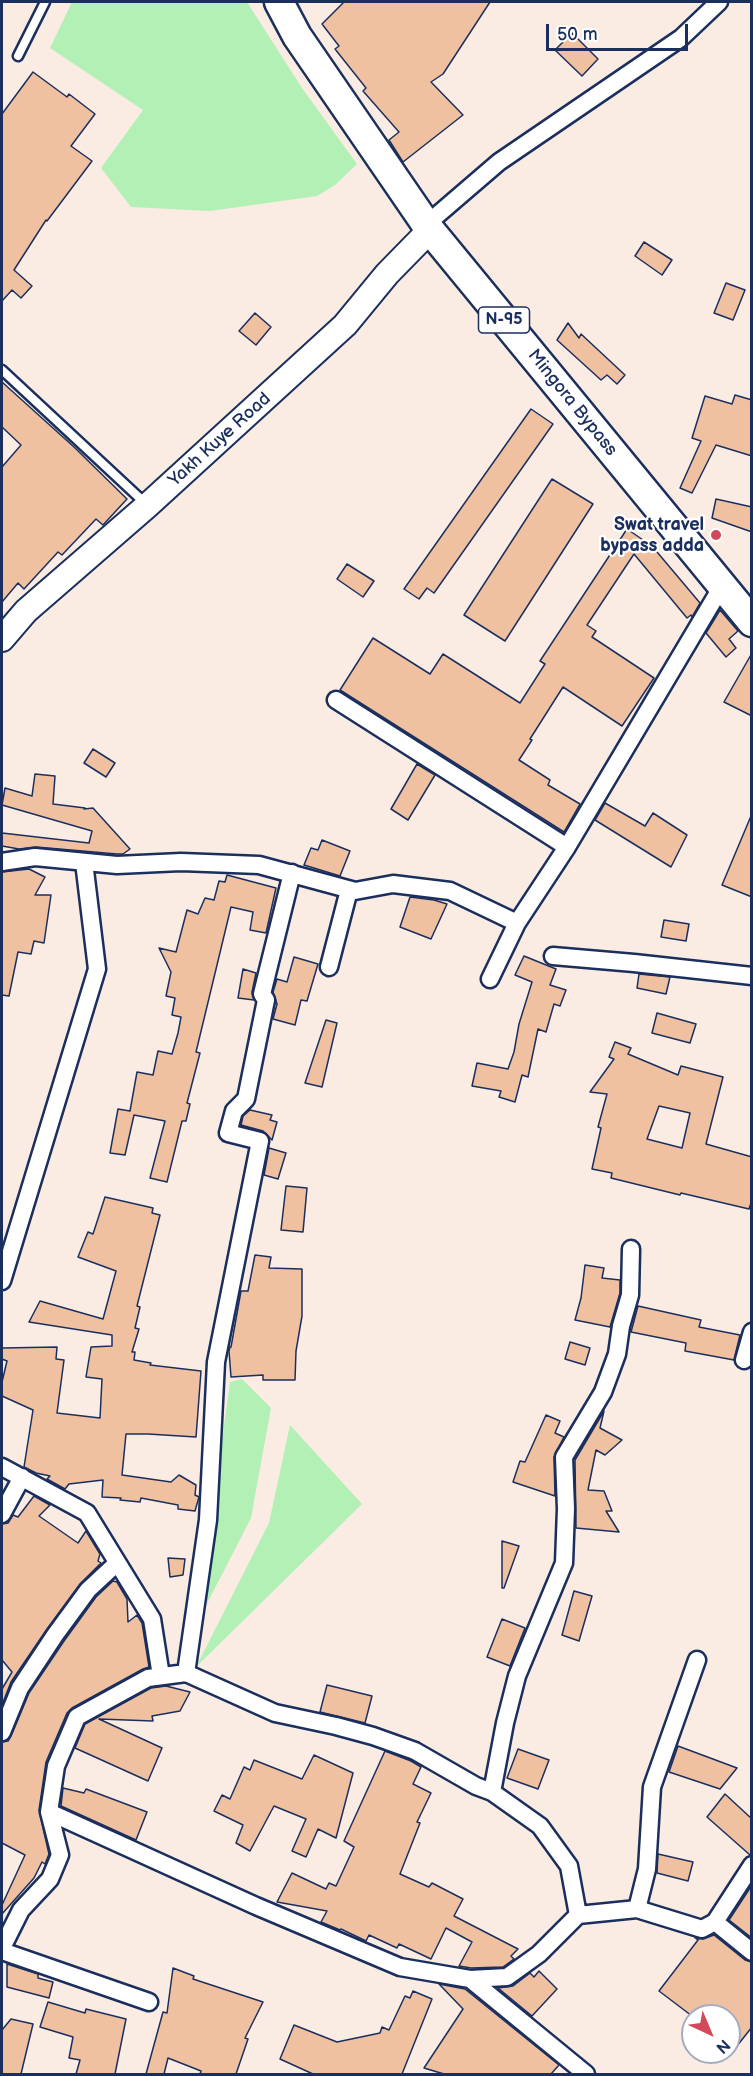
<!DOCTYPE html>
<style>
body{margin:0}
#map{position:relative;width:753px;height:2076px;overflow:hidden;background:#faece2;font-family:"Balsamiq Sans",sans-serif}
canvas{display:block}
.frame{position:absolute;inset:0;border:3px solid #1b2f5e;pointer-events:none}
.north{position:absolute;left:681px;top:2004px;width:60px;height:60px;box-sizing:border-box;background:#fff;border:2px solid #a4acbf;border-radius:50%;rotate:136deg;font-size:16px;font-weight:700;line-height:24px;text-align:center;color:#1b2f5e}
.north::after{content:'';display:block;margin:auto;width:21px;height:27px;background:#d1495b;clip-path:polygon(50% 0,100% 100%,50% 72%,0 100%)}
.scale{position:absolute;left:546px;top:24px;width:142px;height:27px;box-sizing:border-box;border:3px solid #1b2f5e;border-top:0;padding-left:8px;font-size:18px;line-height:21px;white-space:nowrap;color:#1b2f5e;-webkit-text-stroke:4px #fff;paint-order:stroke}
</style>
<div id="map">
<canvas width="753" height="2076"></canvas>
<div class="frame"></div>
<div class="north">N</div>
<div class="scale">50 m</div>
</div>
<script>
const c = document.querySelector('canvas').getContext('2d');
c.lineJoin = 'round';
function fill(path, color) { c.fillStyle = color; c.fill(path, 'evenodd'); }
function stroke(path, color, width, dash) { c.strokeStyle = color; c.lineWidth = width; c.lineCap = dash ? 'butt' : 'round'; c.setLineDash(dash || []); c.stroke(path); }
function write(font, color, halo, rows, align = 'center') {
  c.font = font + ' "Balsamiq Sans",sans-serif'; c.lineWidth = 4.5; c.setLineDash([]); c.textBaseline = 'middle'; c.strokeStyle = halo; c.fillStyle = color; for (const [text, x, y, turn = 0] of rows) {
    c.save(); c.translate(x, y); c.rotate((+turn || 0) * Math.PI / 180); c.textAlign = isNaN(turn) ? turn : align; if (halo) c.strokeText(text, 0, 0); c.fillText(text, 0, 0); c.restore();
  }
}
fill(new Path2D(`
 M 72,2 L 247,2 L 302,88 L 357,164 L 335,185 L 317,196 L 210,211 L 131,207 L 101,168 L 143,110 L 50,48 Z
 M 242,1379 L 271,1408 L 251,1518 L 197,1623 L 230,1382 Z
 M 290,1425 L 362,1504 L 196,1667 L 269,1523 Z`), '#b3f0b6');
const building = new Path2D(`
 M 344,2 L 490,2 L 443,74 L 431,82 L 463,115 L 403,162 L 389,140 L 399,132 L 363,91 L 366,88 L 335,49 L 339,46 L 322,24 Z
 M 572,33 L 598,59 L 582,76 L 555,50 Z
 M 33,72 L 67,97 L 69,94 L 95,114 L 71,146 L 92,161 L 47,221 L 46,220 L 14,270 L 32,286 L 21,298 L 12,290 L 2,301 L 2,114 Z
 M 644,242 L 672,260 L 662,275 L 635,256 Z
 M 726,283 L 745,290 L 733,320 L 714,313 Z
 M 255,313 L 271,327 L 256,345 L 239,331 Z
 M 568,323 L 579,338 L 581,334 L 625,375 L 617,384 L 607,375 L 601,380 L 557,340 Z
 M 2,382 L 74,447 L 127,499 L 103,525 L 96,519 L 62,555 L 58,552 L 24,589 L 18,583 L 2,602 L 2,467 L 21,445 L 2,427 Z
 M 735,395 L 752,400 L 752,456 L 716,445 L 692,493 L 680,488 L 701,441 L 692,438 L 705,396 L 732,404 Z
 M 531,409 L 553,424 L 434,593 L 427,588 L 419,599 L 404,589 Z
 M 552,479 L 593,504 L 505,641 L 464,615 Z
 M 716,499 L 752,507 L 752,532 L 712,518 Z
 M 627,529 L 652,546 L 700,603 L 692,617 L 691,615 L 687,618 L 634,554 L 587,625 L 596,631 L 592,637 L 654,678 L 622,726 L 563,687 L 530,739 L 532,740 L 519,760 L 550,780 L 548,785 L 580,804 L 564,832 L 340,690 L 373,638 L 430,674 L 443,654 L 520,703 L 545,664 L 540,661 Z
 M 347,564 L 374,581 L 363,597 L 337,579 Z
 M 720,610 L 738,631 L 729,639 L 736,648 L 726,657 L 706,633 Z
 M 752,653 L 752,716 L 724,702 Z
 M 93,749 L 115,763 L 106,777 L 84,763 Z
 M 417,764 L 435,775 L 408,820 L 391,809 Z
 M 35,774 L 55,776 L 53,804 L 85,808 L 84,809 L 93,808 L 130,849 L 123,854 L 117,854 L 36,847 L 19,849 L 2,846 L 2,833 L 89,843 L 92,831 L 2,805 L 5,788 L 32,796 Z
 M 605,803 L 645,826 L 653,813 L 687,835 L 671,867 L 595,820 Z
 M 751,816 L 752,816 L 752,897 L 722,885 Z
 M 322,840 L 350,851 L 340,876 L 304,865 L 311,848 L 318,850 Z
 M 29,869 L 45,877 L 35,895 L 51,895 L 44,943 L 34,941 L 31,954 L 18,952 L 9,996 L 2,995 L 2,872 Z
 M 227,875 L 276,888 L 266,933 L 250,930 L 253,912 L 231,907 L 196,1052 L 200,1053 L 187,1103 L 190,1104 L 186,1121 L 182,1121 L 167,1182 L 150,1178 L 165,1121 L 134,1115 L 125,1155 L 110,1153 L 118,1109 L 130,1111 L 137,1072 L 153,1075 L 158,1051 L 172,1054 L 178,1033 L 181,1017 L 172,1015 L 175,998 L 166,996 L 171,972 L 159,948 L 176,952 L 187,910 L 198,914 L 205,898 L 214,900 L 219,881 L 225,882 Z
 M 410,897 L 434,900 L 447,904 L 431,939 L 400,927 Z
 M 664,920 L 689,924 L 686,941 L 661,937 Z
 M 524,956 L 556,969 L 550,985 L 566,990 L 560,1006 L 554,1004 L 546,1032 L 538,1029 L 528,1077 L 522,1075 L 515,1102 L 499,1097 L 501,1091 L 472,1086 L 477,1063 L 508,1069 L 514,1052 L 519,1024 L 532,982 L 515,975 Z
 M 294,957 L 318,964 L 307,1001 L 301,1000 L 295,1025 L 273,1019 L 277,1004 L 273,992 L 277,979 L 287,982 Z
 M 243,969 L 256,973 L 252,992 L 254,1000 L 238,998 Z
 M 639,974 L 670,977 L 666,994 L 637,988 Z
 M 657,1013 L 696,1024 L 690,1043 L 652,1033 Z
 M 326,1020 L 337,1023 L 322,1087 L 305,1083 Z
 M 615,1042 L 631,1048 L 628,1054 L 678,1075 L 681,1066 L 723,1077 L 706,1144 L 752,1157 L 752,1200 L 749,1209 L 681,1193 L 680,1195 L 611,1178 L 612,1173 L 592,1169 L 601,1128 L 598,1127 L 607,1094 L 590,1092 L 614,1059 L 609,1057 ZM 659,1106 L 690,1113 L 682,1148 L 647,1139 Z
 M 250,1110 L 272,1115 L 270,1120 L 277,1122 L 272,1140 L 263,1131 L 241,1125 L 243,1116 Z
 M 269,1148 L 286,1153 L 278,1179 L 264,1175 Z
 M 286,1186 L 307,1188 L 303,1232 L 281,1230 Z
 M 105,1197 L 153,1208 L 152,1213 L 160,1215 L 137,1306 L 140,1307 L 135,1328 L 139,1329 L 132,1352 L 135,1352 L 134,1360 L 151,1363 L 150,1365 L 201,1371 L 196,1437 L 148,1434 L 126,1434 L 122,1475 L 171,1482 L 179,1475 L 196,1485 L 195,1495 L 199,1497 L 195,1511 L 178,1509 L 178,1505 L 141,1498 L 140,1502 L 120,1500 L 121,1498 L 102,1497 L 103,1480 L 69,1484 L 65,1489 L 47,1479 L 50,1476 L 36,1473 L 24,1467 L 33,1410 L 2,1396 L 2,1382 L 7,1361 L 2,1359 L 2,1348 L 57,1347 L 56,1359 L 64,1360 L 57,1413 L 100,1418 L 102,1379 L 86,1377 L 91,1347 L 112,1346 L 112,1335 L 29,1322 L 40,1301 L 103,1319 L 116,1271 L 78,1257 L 88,1232 L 93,1234 Z
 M 255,1255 L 271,1257 L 269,1268 L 302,1269 L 302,1316 L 296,1351 L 295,1380 L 263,1380 L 263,1375 L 231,1377 L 229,1351 L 230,1347 L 231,1347 L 241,1291 L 248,1291 Z
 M 585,1265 L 604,1268 L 602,1278 L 620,1280 L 620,1293 L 610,1327 L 575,1320 L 581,1298 Z
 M 638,1306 L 701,1320 L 699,1327 L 740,1335 L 734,1360 L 685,1351 L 686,1343 L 631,1332 Z
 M 570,1342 L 590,1348 L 585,1365 L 565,1359 Z
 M 604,1411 L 600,1428 L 622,1440 L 605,1455 L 596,1450 L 588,1490 L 604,1491 L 612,1511 L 606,1511 L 619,1532 L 576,1528 L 575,1460 Z
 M 546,1415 L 560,1421 L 555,1433 L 564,1437 L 554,1457 L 555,1496 L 513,1482 L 520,1461 L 525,1462 Z
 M 34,1496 L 50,1505 L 39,1516 L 78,1543 L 86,1531 L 100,1554 L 98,1561 L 101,1563 L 80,1584 L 47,1629 L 11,1682 L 2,1705 L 2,1689 L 12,1672 L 2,1660 L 2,1524 L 8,1523 L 13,1515 L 18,1517 Z
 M 502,1541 L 519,1546 L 504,1588 L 502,1588 Z
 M 168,1558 L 185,1559 L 183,1575 L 170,1577 Z
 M 113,1581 L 117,1582 L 127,1599 L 128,1622 L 137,1615 L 142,1623 L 149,1667 L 143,1669 L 72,1708 L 67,1713 L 46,1762 L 39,1810 L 49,1854 L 45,1864 L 42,1862 L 34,1878 L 2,1914 L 2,1905 L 25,1855 L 2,1843 L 2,1742 L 8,1741 L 11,1736 L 29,1693 L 64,1641 L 96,1597 Z
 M 574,1591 L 592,1596 L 579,1641 L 562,1635 Z
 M 502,1619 L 525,1628 L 510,1666 L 487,1657 Z
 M 327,1685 L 372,1696 L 365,1723 L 320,1712 Z
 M 166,1686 L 190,1692 L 180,1711 L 152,1716 L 153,1721 L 99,1719 L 162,1748 L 148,1781 L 75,1748 L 85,1724 L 151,1688 Z
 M 678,1746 L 737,1768 L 720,1789 L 669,1772 Z
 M 518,1749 L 549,1760 L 538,1789 L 507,1778 Z
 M 385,1751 L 411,1761 L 421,1767 L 413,1784 L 431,1793 L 417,1822 L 420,1823 L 400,1874 L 429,1887 L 432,1883 L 463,1899 L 454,1916 L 518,1949 L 511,1956 L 514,1959 L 503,1967 L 471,1968 L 459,1966 L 472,1942 L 446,1928 L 431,1959 L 399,1944 L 397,1948 L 369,1935 L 366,1941 L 341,1929 L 340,1930 L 321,1922 L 327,1911 L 277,1902 L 292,1873 L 326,1889 L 329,1883 L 336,1886 L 354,1847 L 344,1841 Z
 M 314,1755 L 353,1773 L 336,1838 L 318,1829 L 306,1857 L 292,1851 L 306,1819 L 274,1806 L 250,1851 L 236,1843 L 243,1825 L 214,1811 L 222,1795 L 230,1799 L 244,1767 L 250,1770 L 254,1760 L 302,1779 Z
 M 63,1788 L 84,1793 L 86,1789 L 147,1812 L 136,1840 L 61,1806 Z
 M 725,1794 L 752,1819 L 752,1855 L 750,1855 L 707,1817 Z
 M 658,1854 L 693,1862 L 688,1881 L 657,1873 Z
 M 752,1885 L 752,1938 L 729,1920 Z
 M 714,1935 L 745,1960 L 752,1962 L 752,2027 L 729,2056 L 729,2016 L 692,2016 L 659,1991 L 698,1940 L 695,1938 L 703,1939 Z
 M 7,1964 L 38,1974 L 38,1978 L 53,1982 L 49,1998 L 7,1987 Z
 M 173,1968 L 194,1976 L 193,1979 L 263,2002 L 245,2038 L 248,2039 L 236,2074 L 200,2074 L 201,2071 L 168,2058 L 164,2074 L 146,2074 L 163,2012 L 167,2013 Z
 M 539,1971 L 557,1989 L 532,2016 L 498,1988 L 513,1986 L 530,1973 L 534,1977 Z
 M 439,1984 L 465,1989 L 559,2065 L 551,2074 L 444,2074 L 424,2068 L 463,2009 Z
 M 413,1991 L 432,1999 L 402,2074 L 313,2074 L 280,2059 L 294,2025 L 337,2042 L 380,2033 L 382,2027 L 389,2030 L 405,1996 L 410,1998 Z
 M 48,2002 L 85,2013 L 86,2009 L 126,2019 L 115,2074 L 76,2074 L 80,2060 L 69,2058 L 73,2037 L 40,2027 Z
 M 11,2019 L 33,2024 L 21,2074 L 2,2074 L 2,2030 Z`);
fill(building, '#f0c1a0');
stroke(building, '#1b2f5e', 1.5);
const service = new Path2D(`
 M 18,56 L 45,2
 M 2,370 L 145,503`);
const minor = new Path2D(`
 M 430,230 L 435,217 L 499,162 L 681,38 L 719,2
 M 336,700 L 567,847
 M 2,862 L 35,857 L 117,865 L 181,862 L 259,865 L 355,891 L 393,884 L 450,891 L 517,923 L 490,979
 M 517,923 L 567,847 L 722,586
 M 553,956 L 634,963 L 752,976
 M 329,967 L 349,890
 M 2,1281 L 97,969 L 84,862
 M 744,1360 L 752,1332
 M 2,1467 L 87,1513 L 152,1619 L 161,1676
 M 2,1514 L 22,1477
 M 186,1673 L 208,1520 L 216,1362 L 260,1141 L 228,1133 L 234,1111 L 246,1099 L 266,1000 L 262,994 L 292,873
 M 2,1732 L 20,1688 L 55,1635 L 88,1590 L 117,1563
 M 492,1792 L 505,1723 L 517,1676 L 564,1563 L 566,1509 L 564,1457 L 603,1392 L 617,1354 L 621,1326 L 630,1295 L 631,1249
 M 49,1812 L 256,1906 L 400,1967 L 470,1979 L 507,1977 L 539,1954 L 578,1915 L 637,1909 L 702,1929 L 715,1922 L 752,1952
 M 637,1909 L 647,1869 L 652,1787 L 697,1660
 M 715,1922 L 752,1865
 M 2,1948 L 21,1910 L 50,1879 L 60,1855 L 49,1812 L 56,1766 L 77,1717 L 148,1678 L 186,1673 L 275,1713 L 336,1726 L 373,1736 L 415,1751 L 476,1786 L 492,1792 L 540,1826 L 569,1866 L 578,1915
 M 2,1951 L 149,2002
 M 470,1979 L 586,2074`);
const secondary = new Path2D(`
 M 2,639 L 26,611 L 148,505 L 345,325 L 387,274 L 430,230`);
const trunk = new Path2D(`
 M 279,2 L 297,36 L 430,230 L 752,622`);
stroke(service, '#1b2f5e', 13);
stroke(minor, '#1b2f5e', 21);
stroke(secondary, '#1b2f5e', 28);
stroke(trunk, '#1b2f5e', 33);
stroke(service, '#fff', 8);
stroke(minor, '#fff', 16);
stroke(secondary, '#fff', 24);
stroke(trunk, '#fff', 28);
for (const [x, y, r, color] of [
 [716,535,6,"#d1495b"]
]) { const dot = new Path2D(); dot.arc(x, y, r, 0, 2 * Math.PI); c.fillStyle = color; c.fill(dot); stroke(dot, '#fff', 2); }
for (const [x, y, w] of [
 [504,320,51]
]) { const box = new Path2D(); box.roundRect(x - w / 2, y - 13, w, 26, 4.5); c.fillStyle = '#fff'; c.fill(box); stroke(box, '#1b2f5e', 1.5); }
write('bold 16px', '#1b2f5e', null, [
 ["N-95",504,320]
]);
write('18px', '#1b2f5e', '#fff', [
 ["Mingora Bypass",572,403,51],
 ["Yakh Kuye Road",220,440,-42]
]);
write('bold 18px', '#1b2f5e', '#fff', [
 ["Swat travel",704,525],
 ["bypass adda",704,546]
], 'right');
</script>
